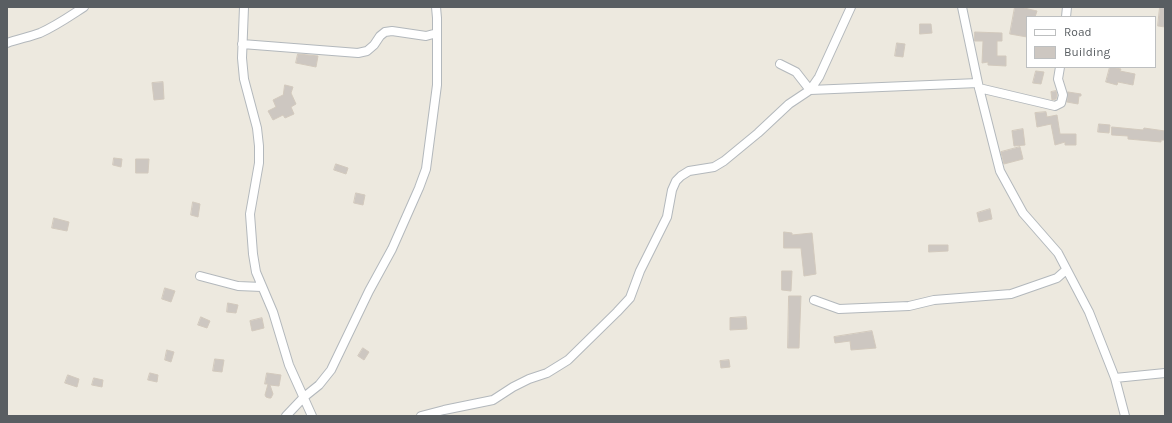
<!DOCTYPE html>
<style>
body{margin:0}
#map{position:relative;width:1172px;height:423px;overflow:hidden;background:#ede9df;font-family:Karla,sans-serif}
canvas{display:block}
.frame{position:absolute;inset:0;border:8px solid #595e62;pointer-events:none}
.legend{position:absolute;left:1026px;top:16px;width:130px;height:52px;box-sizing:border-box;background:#fff;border:1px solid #bdbfc0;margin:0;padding:5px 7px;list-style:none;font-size:12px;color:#595e62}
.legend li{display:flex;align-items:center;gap:8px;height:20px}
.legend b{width:20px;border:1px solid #bdbfc0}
</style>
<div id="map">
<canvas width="1172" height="423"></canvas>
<div class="frame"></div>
<ul class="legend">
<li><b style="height:5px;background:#fff"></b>Road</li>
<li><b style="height:11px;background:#cdc7c1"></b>Building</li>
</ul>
</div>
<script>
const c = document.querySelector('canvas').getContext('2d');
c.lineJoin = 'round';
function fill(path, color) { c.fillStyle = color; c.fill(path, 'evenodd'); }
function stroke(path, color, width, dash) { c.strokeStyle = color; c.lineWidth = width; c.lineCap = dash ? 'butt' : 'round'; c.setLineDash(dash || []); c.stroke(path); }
const building = new Path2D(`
 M 1015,7 L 1024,7 L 1024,8 L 1037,11 L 1035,17 L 1027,17 L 1027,37 L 1010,34 Z
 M 1160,7 L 1165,7 L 1165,27 L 1158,26 Z
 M 920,24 L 931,24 L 932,33 L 920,34 Z
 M 975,32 L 1002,33 L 1002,41 L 997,41 L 997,56 L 1006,56 L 1006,66 L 988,65 L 988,62 L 982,63 L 983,41 L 975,41 Z
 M 897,43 L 905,44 L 903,57 L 895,56 Z
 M 298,54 L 318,56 L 316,67 L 296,63 Z
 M 1110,67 L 1121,69 L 1120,71 L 1135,74 L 1133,85 L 1118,82 L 1117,85 L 1106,82 Z
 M 1036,71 L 1044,72 L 1041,84 L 1033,83 Z
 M 163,82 L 164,99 L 154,100 L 152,83 Z
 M 285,85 L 293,87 L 291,93 L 296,104 L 291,107 L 294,114 L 285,118 L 283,115 L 273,120 L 268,111 L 276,107 L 273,100 L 283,95 Z
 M 1056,91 L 1057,95 L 1056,99 L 1052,100 L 1051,92 Z
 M 1068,92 L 1081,94 L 1081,96 L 1079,96 L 1078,104 L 1067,102 Z
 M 1046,112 L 1047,117 L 1057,115 L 1060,134 L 1076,134 L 1076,145 L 1065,145 L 1065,142 L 1055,145 L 1051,124 L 1037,127 L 1035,113 Z
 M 1099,124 L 1110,125 L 1109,133 L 1098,132 Z
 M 1112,127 L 1143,130 L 1144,128 L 1165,131 L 1165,140 L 1161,140 L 1161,142 L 1128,139 L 1128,136 L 1112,135 Z
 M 1023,129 L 1025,145 L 1014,146 L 1012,131 Z
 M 1020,147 L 1023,159 L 1004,164 L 1001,152 Z
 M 114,158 L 122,159 L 121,167 L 113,165 Z
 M 136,159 L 149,159 L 148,173 L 136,173 Z
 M 336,164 L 348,168 L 346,174 L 334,170 Z
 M 356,193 L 365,195 L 363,205 L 354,203 Z
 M 193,202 L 200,204 L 198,217 L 191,215 Z
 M 990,209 L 992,219 L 979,222 L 977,213 Z
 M 54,218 L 69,222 L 67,231 L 52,228 Z
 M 784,232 L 792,233 L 792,235 L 812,233 L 816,274 L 804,276 L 801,248 L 784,248 Z
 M 929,245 L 948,245 L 948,251 L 929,252 Z
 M 782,271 L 792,271 L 791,291 L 782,290 Z
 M 165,288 L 175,291 L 171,302 L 162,299 Z
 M 789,296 L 801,296 L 799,348 L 788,348 Z
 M 228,303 L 238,305 L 236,313 L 227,312 Z
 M 201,317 L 210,321 L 207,328 L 198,325 Z
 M 746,317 L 747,329 L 730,330 L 730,318 Z
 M 262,318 L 264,328 L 252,331 L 250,321 Z
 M 872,331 L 876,348 L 851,350 L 850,341 L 835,343 L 834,337 Z
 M 363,348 L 369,352 L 364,360 L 358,356 Z
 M 167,350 L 174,352 L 171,362 L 165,360 Z
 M 215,359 L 224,360 L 222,372 L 213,371 Z
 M 729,360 L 730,367 L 721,368 L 720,361 Z
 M 150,373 L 158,375 L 157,382 L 148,380 Z
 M 267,373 L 281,375 L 279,386 L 270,385 L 273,394 L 271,398 L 269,398 L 266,397 L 265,395 L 268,384 L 265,384 Z
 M 68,375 L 79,379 L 77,387 L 65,383 Z
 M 94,378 L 103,380 L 102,387 L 92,385 Z`);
fill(building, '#cdc7c1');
stroke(building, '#d2c9bd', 1);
const minor = new Path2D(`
 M 244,7 L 242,58 L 244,79 L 257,128 L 259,146 L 259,163 L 250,214 L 253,254 L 256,272 L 273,312 L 289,365 L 312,416
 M 962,7 L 979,88 L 1000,171 L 1023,213 L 1058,253 L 1089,312 L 1115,378 L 1125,416
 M 1066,17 L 1067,7
 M 7,43 C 18,39 29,37 40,33 C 56,26 70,16 84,7
 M 242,44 L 358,53 L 367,51 L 374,45 L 380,36 L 385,32 L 392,31 L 426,36 L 437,33
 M 780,64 L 796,72 L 810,90 L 819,77 L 851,7
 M 979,88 L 1055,106 L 1061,103 L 1063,95 L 1058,79 L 1060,67
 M 200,276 L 238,286 L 262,287
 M 814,300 L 839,309 L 909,306 L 934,300 L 1011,294 L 1057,278 L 1066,270
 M 1115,378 L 1165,373
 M 286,416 L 304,397 L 319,385 L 331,370 L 369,291 L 392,249 L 419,188 L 426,169 L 437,85 L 437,18 L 436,7
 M 421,416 L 444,410 L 493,400 L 513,387 L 529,379 L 547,373 L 568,360 L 617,312 L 630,298 L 640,271 L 667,217 L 672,190 L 676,181 L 681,176 L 689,171 L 714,167 L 724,161 L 758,133 L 789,104 L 810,90 L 978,83`);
stroke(minor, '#b3b8bc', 10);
stroke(minor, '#fff', 8);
</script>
